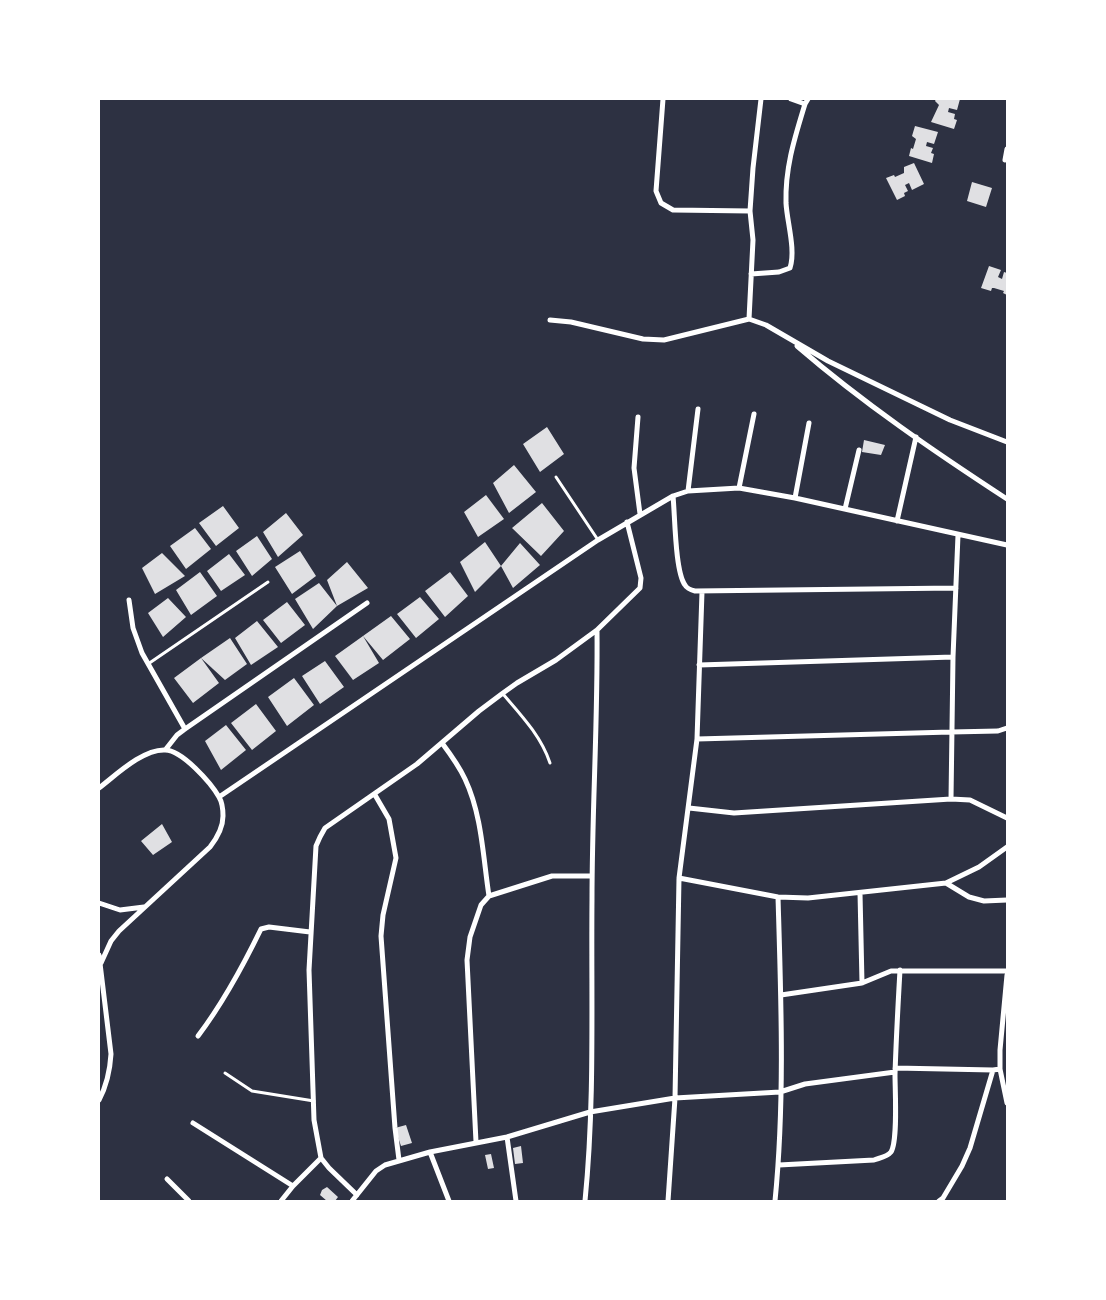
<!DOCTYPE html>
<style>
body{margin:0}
#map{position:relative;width:1106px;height:1300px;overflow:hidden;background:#2d3142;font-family:"Exo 2",sans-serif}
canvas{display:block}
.frame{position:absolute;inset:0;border:100px solid #fff;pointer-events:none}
</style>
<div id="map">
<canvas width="1106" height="1300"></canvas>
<div class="frame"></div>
</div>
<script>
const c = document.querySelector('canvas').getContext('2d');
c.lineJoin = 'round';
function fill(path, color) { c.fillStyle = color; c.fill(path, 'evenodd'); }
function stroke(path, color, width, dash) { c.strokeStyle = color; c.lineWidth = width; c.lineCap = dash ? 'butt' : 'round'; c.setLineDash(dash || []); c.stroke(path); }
fill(new Path2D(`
 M 936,99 L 960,99 L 957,110 L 949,108 L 948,112 L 955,114 L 954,119 L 957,120 L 954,129 L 931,122 L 939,105 L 935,101 Z
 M 915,126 L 938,132 L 934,144 L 927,142 L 926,146 L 933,148 L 931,153 L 934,154 L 932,163 L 909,156 L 911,148 L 913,149 L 916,139 L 912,136 Z
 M 914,163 L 924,184 L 912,190 L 909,183 L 905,185 L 908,191 L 904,193 L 905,196 L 897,200 L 886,178 L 894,175 L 895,177 L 904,173 L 904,167 Z
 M 972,182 L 992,188 L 986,207 L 967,201 Z
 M 989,266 L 1001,270 L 998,277 L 1002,279 L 1004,272 L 1007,273 L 1007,295 L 1003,293 L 1004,291 L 994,288 L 992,288 L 991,291 L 981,288 Z
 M 547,427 L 564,454 L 540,472 L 523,444 Z
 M 864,440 L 885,445 L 881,455 L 862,452 Z
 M 514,465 L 536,492 L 509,513 L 493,483 Z
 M 486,495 L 504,519 L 478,537 L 464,512 Z
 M 542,503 L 564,531 L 541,556 L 512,528 Z
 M 223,506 L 239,528 L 216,546 L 199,523 Z
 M 286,513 L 303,535 L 278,557 L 263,532 Z
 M 195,528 L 211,549 L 186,569 L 170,546 Z
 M 257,536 L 272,559 L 252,576 L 236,551 Z
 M 485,542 L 501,566 L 520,543 L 540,565 L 513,588 L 501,566 L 475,592 L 460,562 Z
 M 300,551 L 316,576 L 292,594 L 275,567 Z
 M 162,553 L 185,576 L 155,594 L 142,568 Z
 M 229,554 L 245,575 L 221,591 L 207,571 Z
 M 347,562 L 368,588 L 337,606 L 313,629 L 295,599 L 319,583 L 337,606 L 327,580 Z
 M 200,572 L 217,596 L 191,615 L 176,590 Z
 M 450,572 L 468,596 L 445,617 L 425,591 Z
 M 420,597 L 439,619 L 416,638 L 397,614 Z
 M 168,598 L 186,617 L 163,637 L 148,613 Z
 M 287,602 L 305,625 L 281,643 L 263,620 Z
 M 391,616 L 410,639 L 383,660 L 363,636 Z
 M 257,621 L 278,647 L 251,665 L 235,638 Z
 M 363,636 L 379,663 L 353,680 L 335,656 Z
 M 230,638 L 247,664 L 225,680 L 201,658 L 219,683 L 193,703 L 174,678 L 201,658 Z
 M 325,661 L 344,687 L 320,704 L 302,676 Z
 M 294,678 L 314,705 L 287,726 L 268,697 Z
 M 256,704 L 276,731 L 252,750 L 231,723 Z
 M 226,725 L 246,750 L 221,770 L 205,741 Z
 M 162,824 L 172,842 L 153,855 L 141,841 Z
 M 406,1125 L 412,1143 L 401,1146 L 395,1128 Z
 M 521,1146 L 523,1163 L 515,1164 L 513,1148 Z
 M 491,1154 L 494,1168 L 488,1169 L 485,1155 Z
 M 327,1187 L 338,1197 L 335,1201 L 327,1201 L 320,1195 L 322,1190 Z`), '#e0e0e3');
stroke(new Path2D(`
 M 556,477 L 598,540
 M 148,664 L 268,582
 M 503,694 C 521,715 541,736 550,763
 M 225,1073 L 252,1091 L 314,1101`), '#fff', 3);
stroke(new Path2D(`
 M 663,99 L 656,191 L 661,203 L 673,210 L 750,211
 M 791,99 L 805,104 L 808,99
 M 1005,160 L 1007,149
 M 751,274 L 779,272 L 790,268 C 796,250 787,222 786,203 C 785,167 795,137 805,104
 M 749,319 L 753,240 L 750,211 L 753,168 L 761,99
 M 550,320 L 571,322 L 643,339 L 664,340 L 749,319 L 766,325 L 828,361 L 950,420 L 1007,442
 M 797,346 C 863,403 935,452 1007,499
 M 638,417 L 634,468 L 640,514
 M 739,488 L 754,414
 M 688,491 L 698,409
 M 673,496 C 675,515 675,572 685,585 C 687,589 691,590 695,591 L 956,588
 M 795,498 L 809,423
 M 845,509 L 859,450
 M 897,521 L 916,437
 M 129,600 L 133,628 L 142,653 L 185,729
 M 699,665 L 953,657
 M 697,739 L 951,732 L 998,731 L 1007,728
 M 442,743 C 451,755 459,766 465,779 C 482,815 483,857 489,896
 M 166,749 L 177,735 L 185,729 L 367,603
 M 99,788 C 116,775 143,749 165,750 C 182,750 211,783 219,797 C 222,802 223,810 223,816 C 223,828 217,838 210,847 L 119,931 L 111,941 L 101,963
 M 375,795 L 389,819 L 396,858 L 383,915 L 381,936 L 395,1128 L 399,1160
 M 219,797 L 598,540 L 673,496 L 688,491 L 739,488 L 795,498 L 1007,545
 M 951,799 L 953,657 L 958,535
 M 689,808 L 734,813 L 951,799 L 970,800 L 1007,818
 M 679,878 L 778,897 L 808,898 L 946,883 L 969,897 L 984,901 L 1007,900
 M 946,883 L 979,867 L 1007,847
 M 860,893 L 862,983
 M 99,903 L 120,910 L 144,907
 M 99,955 L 111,1054 C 110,1071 107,1085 99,1100
 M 1007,975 L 1000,1050 L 1000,1069 L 1007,1103
 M 781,995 L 862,983 L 891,971 L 1007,971
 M 198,1036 C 223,1003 243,966 261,929 L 269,927 L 310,932
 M 895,1068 L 993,1070
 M 193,1123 L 293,1186
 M 507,1137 L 516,1201
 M 476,1142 L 467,960 L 470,937 L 481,905 L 489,896 L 552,876 L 592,876
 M 430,1152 L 449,1201
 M 779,1165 L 874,1160 C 879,1158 887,1157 891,1152 C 898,1141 895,1090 895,1075 C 896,1040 898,1005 900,970
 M 167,1179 L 189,1201
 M 357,1195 L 329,1168 L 321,1158 L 314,1120 L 309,970 L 316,846 L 320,837 L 325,828 L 417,764 L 479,711 L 503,693 L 517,683 L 556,660 L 597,630
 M 281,1201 L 293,1186 L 321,1158
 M 352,1201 L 376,1171 L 385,1165 L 430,1152 L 507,1137 L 590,1112 L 675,1098 L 780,1092 L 805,1084 L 895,1072
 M 585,1201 C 595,1101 591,999 592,899 C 592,809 598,720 597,630 L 640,588 L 641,578 L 627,522
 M 668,1201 L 675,1098 L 679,878 L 697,739 L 702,592
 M 775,1201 C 785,1100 781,998 778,897
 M 939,1201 L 943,1198 L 962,1166 L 970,1148 L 993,1070 L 1000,1069`), '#fff', 5);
</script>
